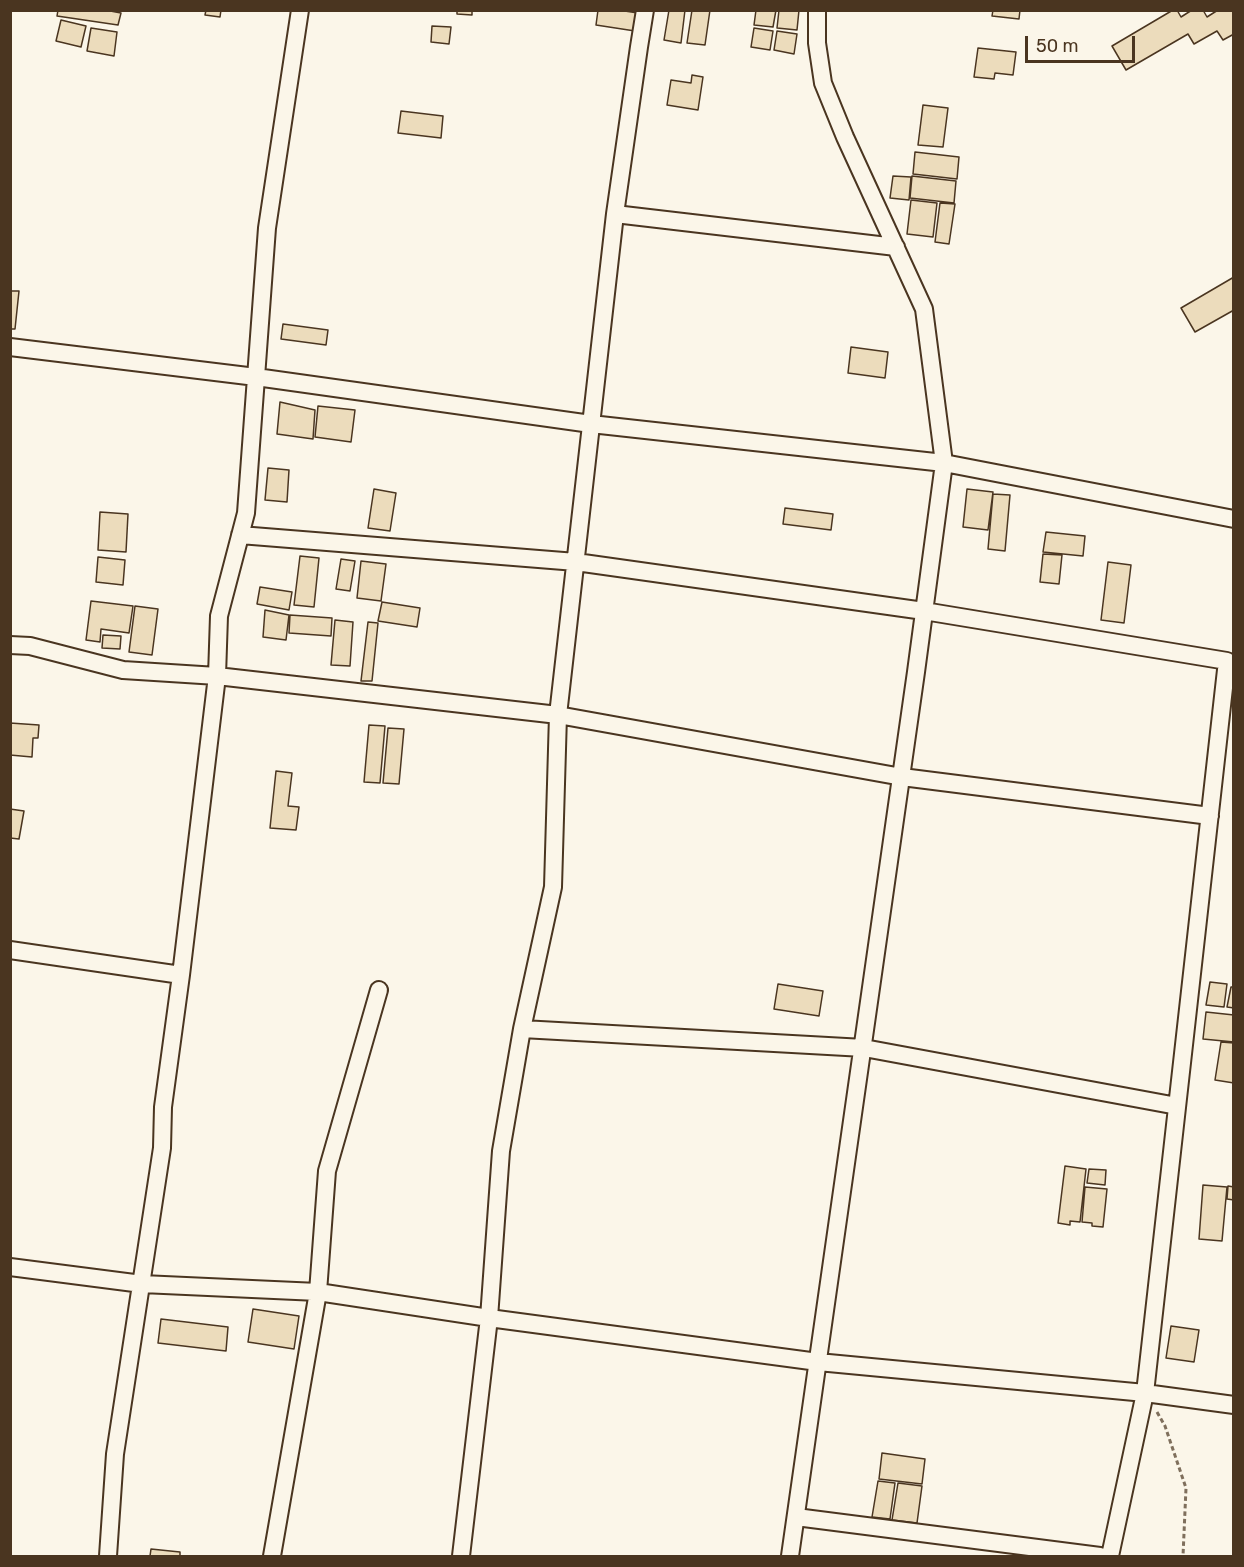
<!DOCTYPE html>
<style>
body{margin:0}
#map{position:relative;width:1244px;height:1567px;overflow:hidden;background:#fbf6e9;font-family:Rubik,sans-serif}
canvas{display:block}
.frame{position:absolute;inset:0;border:12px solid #4a3520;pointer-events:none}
.scale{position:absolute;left:1025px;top:36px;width:110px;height:27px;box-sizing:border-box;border:3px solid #4a3520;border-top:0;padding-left:8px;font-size:18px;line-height:21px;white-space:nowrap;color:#4a3520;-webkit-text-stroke:4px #fbf6e9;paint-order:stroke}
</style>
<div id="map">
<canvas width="1244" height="1567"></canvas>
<div class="frame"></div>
<div class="scale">50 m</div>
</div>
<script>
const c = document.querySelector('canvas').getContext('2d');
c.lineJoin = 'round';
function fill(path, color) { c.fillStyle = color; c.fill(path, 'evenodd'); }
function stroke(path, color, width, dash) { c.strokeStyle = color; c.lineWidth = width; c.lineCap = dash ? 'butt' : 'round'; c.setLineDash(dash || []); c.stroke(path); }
const building = new Path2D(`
 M 58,10 L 105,10 L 121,13 L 118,25 L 57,16 Z
 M 206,10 L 221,10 L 220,17 L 205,15 Z
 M 457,10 L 472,10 L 472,15 L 457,14 Z
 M 598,10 L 618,10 L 638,13 L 635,31 L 596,25 Z
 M 669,10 L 685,10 L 681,43 L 664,40 Z
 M 692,10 L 710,10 L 705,45 L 687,43 Z
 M 756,10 L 776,10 L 773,27 L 754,25 Z
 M 779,10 L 799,10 L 797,30 L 777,28 Z
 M 993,10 L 1020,10 L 1019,19 L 992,16 Z
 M 1173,10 L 1177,10 L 1181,17 L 1192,10 L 1203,10 L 1207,17 L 1218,10 L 1234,10 L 1234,34 L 1223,40 L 1217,31 L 1194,44 L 1188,34 L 1126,70 L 1112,46 Z
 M 61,20 L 86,26 L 81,47 L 56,41 Z
 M 432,26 L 451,27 L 449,44 L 431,42 Z
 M 91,28 L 117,32 L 114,56 L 87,51 Z
 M 754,28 L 773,31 L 770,50 L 751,47 Z
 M 777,31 L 797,34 L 794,54 L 774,50 Z
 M 978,48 L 1016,52 L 1013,75 L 995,73 L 994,79 L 974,77 Z
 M 692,75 L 703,77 L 698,110 L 667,105 L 671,80 L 691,83 Z
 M 923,105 L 948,108 L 943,147 L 918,145 Z
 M 401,111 L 443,116 L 441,138 L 398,133 Z
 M 915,152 L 959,157 L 957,179 L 913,174 Z
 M 893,176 L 911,177 L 909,200 L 890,198 Z
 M 912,176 L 956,181 L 954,203 L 910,198 Z
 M 911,200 L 937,203 L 933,237 L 907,234 Z
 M 940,203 L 955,204 L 949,244 L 935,242 Z
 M 1234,277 L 1234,310 L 1195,332 L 1181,308 Z
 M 10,291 L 19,291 L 15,329 L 10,329 Z
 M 283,324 L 328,330 L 326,345 L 281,339 Z
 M 851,347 L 888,352 L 885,378 L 848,373 Z
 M 280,402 L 315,410 L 313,439 L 277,434 Z
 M 318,406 L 355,410 L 351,442 L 315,437 Z
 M 268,468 L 289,470 L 287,502 L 265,500 Z
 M 374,489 L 396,493 L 390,531 L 368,528 Z
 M 967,489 L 993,492 L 988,530 L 963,527 Z
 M 993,494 L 1010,495 L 1005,551 L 988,549 Z
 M 785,508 L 833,514 L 831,530 L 783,524 Z
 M 100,512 L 128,514 L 126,552 L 98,550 Z
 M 1046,532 L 1085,536 L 1083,556 L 1043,552 Z
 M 1043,554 L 1062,555 L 1059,584 L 1040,582 Z
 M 300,556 L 319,558 L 314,607 L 294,605 Z
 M 98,557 L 125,560 L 123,585 L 96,582 Z
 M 341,559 L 355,561 L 350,591 L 336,589 Z
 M 361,561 L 386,564 L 381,601 L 357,598 Z
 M 1108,562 L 1131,565 L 1124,623 L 1101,620 Z
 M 260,587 L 292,592 L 289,610 L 257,604 Z
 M 91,601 L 133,606 L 129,633 L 101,629 L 100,642 L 86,640 Z
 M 382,602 L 420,608 L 417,627 L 378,621 Z
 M 135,606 L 158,609 L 152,655 L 129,652 Z
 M 265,610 L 289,615 L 286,640 L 263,637 Z
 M 290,615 L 332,618 L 331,636 L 289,633 Z
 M 335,620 L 353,622 L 350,666 L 331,665 Z
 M 368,622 L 378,623 L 372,681 L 361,681 Z
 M 103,635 L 121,636 L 120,649 L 102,648 Z
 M 10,723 L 39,725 L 38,738 L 33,738 L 32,757 L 10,755 Z
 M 369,725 L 385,726 L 380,783 L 364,782 Z
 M 388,728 L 404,729 L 399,784 L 383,783 Z
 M 276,771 L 292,773 L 288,806 L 299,807 L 296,830 L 270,828 Z
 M 10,809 L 24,811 L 19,839 L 10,838 Z
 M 1210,982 L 1227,984 L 1224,1007 L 1206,1005 Z
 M 778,984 L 823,991 L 819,1016 L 774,1009 Z
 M 1231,987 L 1234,987 L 1234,1008 L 1227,1007 Z
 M 1206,1012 L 1234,1015 L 1234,1042 L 1203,1039 Z
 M 1221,1042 L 1234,1043 L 1234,1083 L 1215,1080 Z
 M 1065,1166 L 1086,1169 L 1080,1222 L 1070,1221 L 1070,1225 L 1058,1223 Z
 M 1089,1169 L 1106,1170 L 1105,1185 L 1087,1183 Z
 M 1203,1185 L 1227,1187 L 1222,1241 L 1199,1239 Z
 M 1228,1186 L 1234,1187 L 1234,1200 L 1227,1199 Z
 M 1085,1187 L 1107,1189 L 1103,1227 L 1092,1226 L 1092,1223 L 1082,1222 Z
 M 253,1309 L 299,1316 L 294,1349 L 248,1342 Z
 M 161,1319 L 228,1327 L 226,1351 L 158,1343 Z
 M 1171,1326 L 1199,1330 L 1194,1362 L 1166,1358 Z
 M 882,1453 L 925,1459 L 922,1484 L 879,1479 Z
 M 878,1481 L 895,1483 L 890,1519 L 872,1517 Z
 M 898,1483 L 922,1486 L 917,1523 L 892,1520 Z
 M 151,1549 L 180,1552 L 180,1556 L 150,1556 Z`);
fill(building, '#ecdcbc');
stroke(building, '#4a3520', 1.5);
const minor = new Path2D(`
 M 615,214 L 896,247
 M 10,347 L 256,377 L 591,424 L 944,463 L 1234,519
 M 240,535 L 576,562 L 924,611 L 1227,661 L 1145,1393 L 1110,1556
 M 10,645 L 30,646 L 123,670 L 217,676 L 558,715 L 902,777 L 1210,816
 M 10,950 L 181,975
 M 522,1029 L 864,1048 L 1177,1106
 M 10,1267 L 142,1284 L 318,1292 L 489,1318 L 818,1362 L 1145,1393 L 1234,1405
 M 796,1517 L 1100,1556
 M 108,1556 L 115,1454 L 162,1148 L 163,1107 L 181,975 L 217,676 L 219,616 L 246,513 L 267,228 L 300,10
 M 272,1556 L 318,1292 L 327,1171 L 379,990
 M 461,1556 L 489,1318 L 501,1151 L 522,1029 L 553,887 L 558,715 L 615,214 L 639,47 L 645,10
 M 790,1556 L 916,672 L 944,463 L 924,309 L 845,137 L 823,83 L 817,43 L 817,10`);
stroke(minor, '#4a3520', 20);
stroke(new Path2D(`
 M 1157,1412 L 1165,1426 L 1186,1488 L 1183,1556`), '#7f6f5c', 3, [4.5, 3]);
stroke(minor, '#fbf6e9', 16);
</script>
